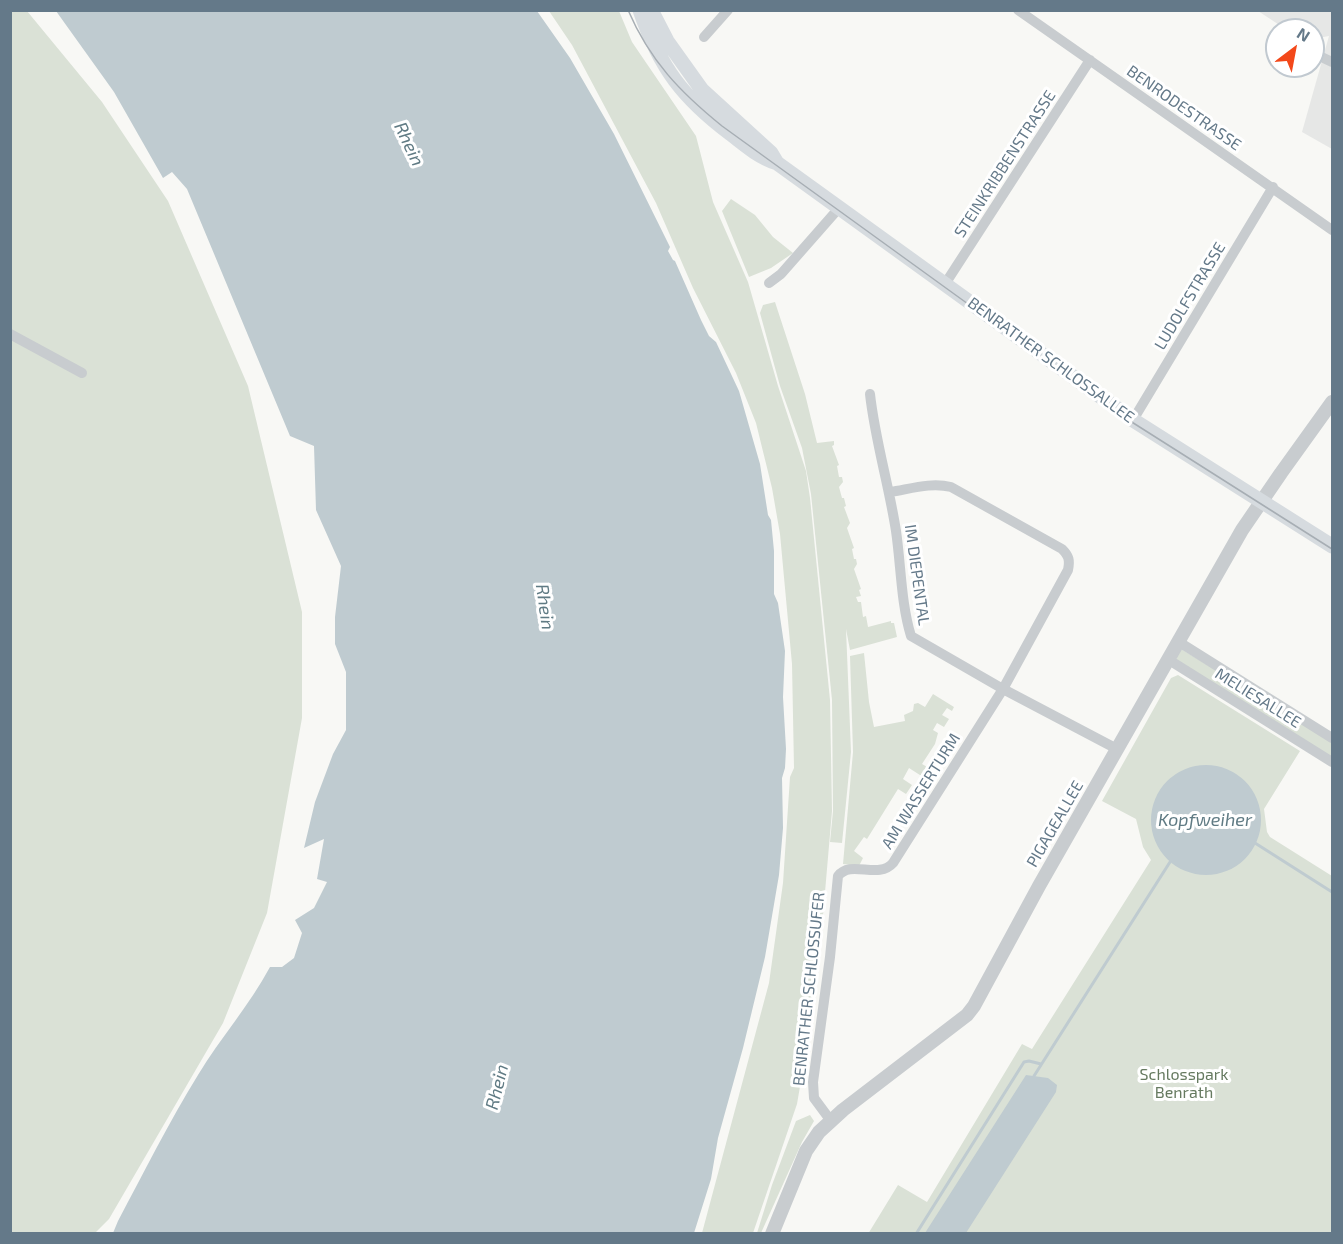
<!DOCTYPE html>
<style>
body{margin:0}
#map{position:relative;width:1343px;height:1244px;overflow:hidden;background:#f8f8f5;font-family:"Exo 2",sans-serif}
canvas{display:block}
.frame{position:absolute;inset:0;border:12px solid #647989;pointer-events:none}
.north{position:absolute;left:1265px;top:18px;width:60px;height:60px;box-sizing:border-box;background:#fff;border:2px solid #c1c9d0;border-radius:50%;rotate:32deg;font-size:16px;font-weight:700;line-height:24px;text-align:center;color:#647989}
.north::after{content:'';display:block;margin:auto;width:21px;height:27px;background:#f3481a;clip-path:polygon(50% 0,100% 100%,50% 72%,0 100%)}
</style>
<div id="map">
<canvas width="1343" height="1244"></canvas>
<div class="frame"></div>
<div class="north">N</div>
</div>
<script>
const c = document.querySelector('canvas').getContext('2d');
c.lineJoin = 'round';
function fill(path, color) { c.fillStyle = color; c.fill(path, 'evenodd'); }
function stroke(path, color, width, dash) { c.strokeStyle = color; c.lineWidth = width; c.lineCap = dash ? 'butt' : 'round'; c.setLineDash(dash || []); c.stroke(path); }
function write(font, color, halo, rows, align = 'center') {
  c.font = font + ' "Exo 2",sans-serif'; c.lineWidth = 6; c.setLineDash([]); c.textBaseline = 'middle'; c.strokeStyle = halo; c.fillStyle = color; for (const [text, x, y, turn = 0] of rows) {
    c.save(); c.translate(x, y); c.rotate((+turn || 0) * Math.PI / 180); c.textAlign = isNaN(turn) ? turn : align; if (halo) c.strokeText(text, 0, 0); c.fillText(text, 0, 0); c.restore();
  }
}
fill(new Path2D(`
 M 1258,11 L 1332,11 L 1332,149 L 1302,132 L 1329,36 L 1313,39 L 1313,30 L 1287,30 Z`), '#e6e7e6');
fill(new Path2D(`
 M 10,11 L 27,11 L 102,102 L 168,201 L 248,386 L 302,612 L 302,718 L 267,913 L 223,1023 L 109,1219 L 95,1233 L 11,1233 Z
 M 549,11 L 619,11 L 632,42 L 696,136 L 713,202 L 748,282 L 778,386 L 806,471 L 810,498 L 830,700 L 832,811 L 820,950 L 809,1034 L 797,1104 L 753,1233 L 702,1233 L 769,983 L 783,883 L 790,777 L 794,768 L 792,664 L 780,534 L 772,488 L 756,423 L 736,373 L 693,288 L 656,203 L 572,45 Z
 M 731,199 L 755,215 L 773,237 L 793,253 L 771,268 L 749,277 L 722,211 Z
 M 775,302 L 805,394 L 817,443 L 834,441 L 834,445 L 832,446 L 839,465 L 837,466 L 839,477 L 842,477 L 843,482 L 839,487 L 842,498 L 844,498 L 846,506 L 844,507 L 850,523 L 847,528 L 854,548 L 852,549 L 854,559 L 856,559 L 857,564 L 854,569 L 861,589 L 859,590 L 861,596 L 856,597 L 858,602 L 861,602 L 863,617 L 866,616 L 868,627 L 891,621 L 891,623 L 894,623 L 897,637 L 850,650 L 846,629 L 851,752 L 842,843 L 830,842 L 833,811 L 832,700 L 811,494 L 802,448 L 780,386 L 760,313 L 763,305 Z
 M 1181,649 L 1332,740 L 1332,758 L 1177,660 L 1176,657 Z
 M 864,653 L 869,702 L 874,727 L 905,721 L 904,715 L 913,711 L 914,704 L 918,703 L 925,707 L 933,694 L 954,707 L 952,711 L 947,708 L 942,715 L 949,719 L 944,727 L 937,723 L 933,730 L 938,733 L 935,744 L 922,764 L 929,768 L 923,777 L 909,768 L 903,779 L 912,785 L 906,794 L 898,789 L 867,839 L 864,837 L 854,851 L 863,858 L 859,866 L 843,864 L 853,752 L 850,656 Z
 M 1178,675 L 1300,751 L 1264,809 L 1267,832 L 1270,837 L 1332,876 L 1332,1233 L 868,1234 L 898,1185 L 927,1202 L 1022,1044 L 1032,1049 L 1151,860 L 1143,847 L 1136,819 L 1102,801 L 1171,678 Z
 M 810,1115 L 814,1121 L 802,1142 L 761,1233 L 757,1233 L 772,1185 L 796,1121 Z`), '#dae1d6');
fill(new Path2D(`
 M 56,11 L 537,11 L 570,58 L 614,134 L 670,247 L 668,251 L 673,260 L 675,261 L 701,320 L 709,336 L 716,342 L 739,391 L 760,464 L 768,515 L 771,520 L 774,551 L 774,594 L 778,603 L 785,651 L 783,697 L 786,749 L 785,768 L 782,778 L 783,828 L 779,875 L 765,957 L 743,1048 L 718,1138 L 711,1179 L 694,1233 L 113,1233 L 118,1221 C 144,1172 169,1122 198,1075 C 221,1037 249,1006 270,967 L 282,967 L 294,958 L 302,933 L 295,920 L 314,908 L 327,882 L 317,879 L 324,839 L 304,848 L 315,802 L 333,754 L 346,730 L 346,672 L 335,644 L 335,617 L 341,566 L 316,510 L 314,446 L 290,436 L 187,189 L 172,172 L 163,178 L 114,92 Z
 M1151 820a55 55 0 1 1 110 0a55 55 0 1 1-110 0Z
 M 1026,1075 L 1048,1078 L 1057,1085 L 1056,1092 L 966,1233 L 925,1233 Z`), '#bfcbd0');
stroke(new Path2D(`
 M 1255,843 L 1332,892
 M 1034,1076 L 1170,862
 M 916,1234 L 1024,1062 L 1029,1061 L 1041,1064`), '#bfcbd0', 3);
stroke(new Path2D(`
 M 1018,10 L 1332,230
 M 704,37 L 728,10
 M 1313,53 L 1332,62
 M 769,283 L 781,274 L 839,208
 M 945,284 L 1090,60
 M 10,334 L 82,373
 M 870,394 C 875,440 889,485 896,531 C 901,565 901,604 911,636 L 1003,689 L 1117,749
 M 1133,420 L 1273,187
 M 1179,642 L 1332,738
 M 1169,660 L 1332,762
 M 831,1121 L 814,1098 L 813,1082 L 830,957 L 838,876 C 851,859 878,880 893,863 L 1003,689 L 1068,570 C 1070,560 1069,556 1062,549 L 951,487 C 931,482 910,489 890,492`), '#c8cccf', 10);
stroke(new Path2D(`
 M 772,1234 L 806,1151 L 819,1132 L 843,1110 L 967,1015 L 974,1006 L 1039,886 L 1242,530 L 1281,473 L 1332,402`), '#c8cccf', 14);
stroke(new Path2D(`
 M 640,10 C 660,68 683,98 731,134 C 746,146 759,157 777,163 L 1133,420 L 1332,546
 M 651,10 L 667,41 L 702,90 L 771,153 L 777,163`), '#d6dbdf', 15);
stroke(new Path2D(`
 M 628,10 C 650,61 680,92 722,126 L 1127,419 L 1332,549`), '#a7aeb4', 1.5);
write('16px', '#647989', '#fff', [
 ["BENRODESTRASSE",1184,108,35],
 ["STEINKRIBBENSTRASSE",1005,164,-57],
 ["LUDOLFSTRASSE",1190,296,-59],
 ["BENRATHER SCHLOSSALLEE",1051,360,36],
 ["IM DIEPENTAL",917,575,82],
 ["MELIESALLEE",1258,698,32],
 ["AM WASSERTURM",921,791,-58],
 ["PIGAGEALLEE",1055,824,-60],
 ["BENRATHER SCHLOSSUFER",809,989,-84]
]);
write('16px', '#667a60', '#fff', [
 ["Schlosspark",1184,1075],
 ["Benrath",1184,1093]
]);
write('italic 18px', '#607b84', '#fff', [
 ["Rhein",409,144,65],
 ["Rhein",545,607,82],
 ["Kopfweiher",1205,820],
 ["Rhein",497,1087,-76]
]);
</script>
